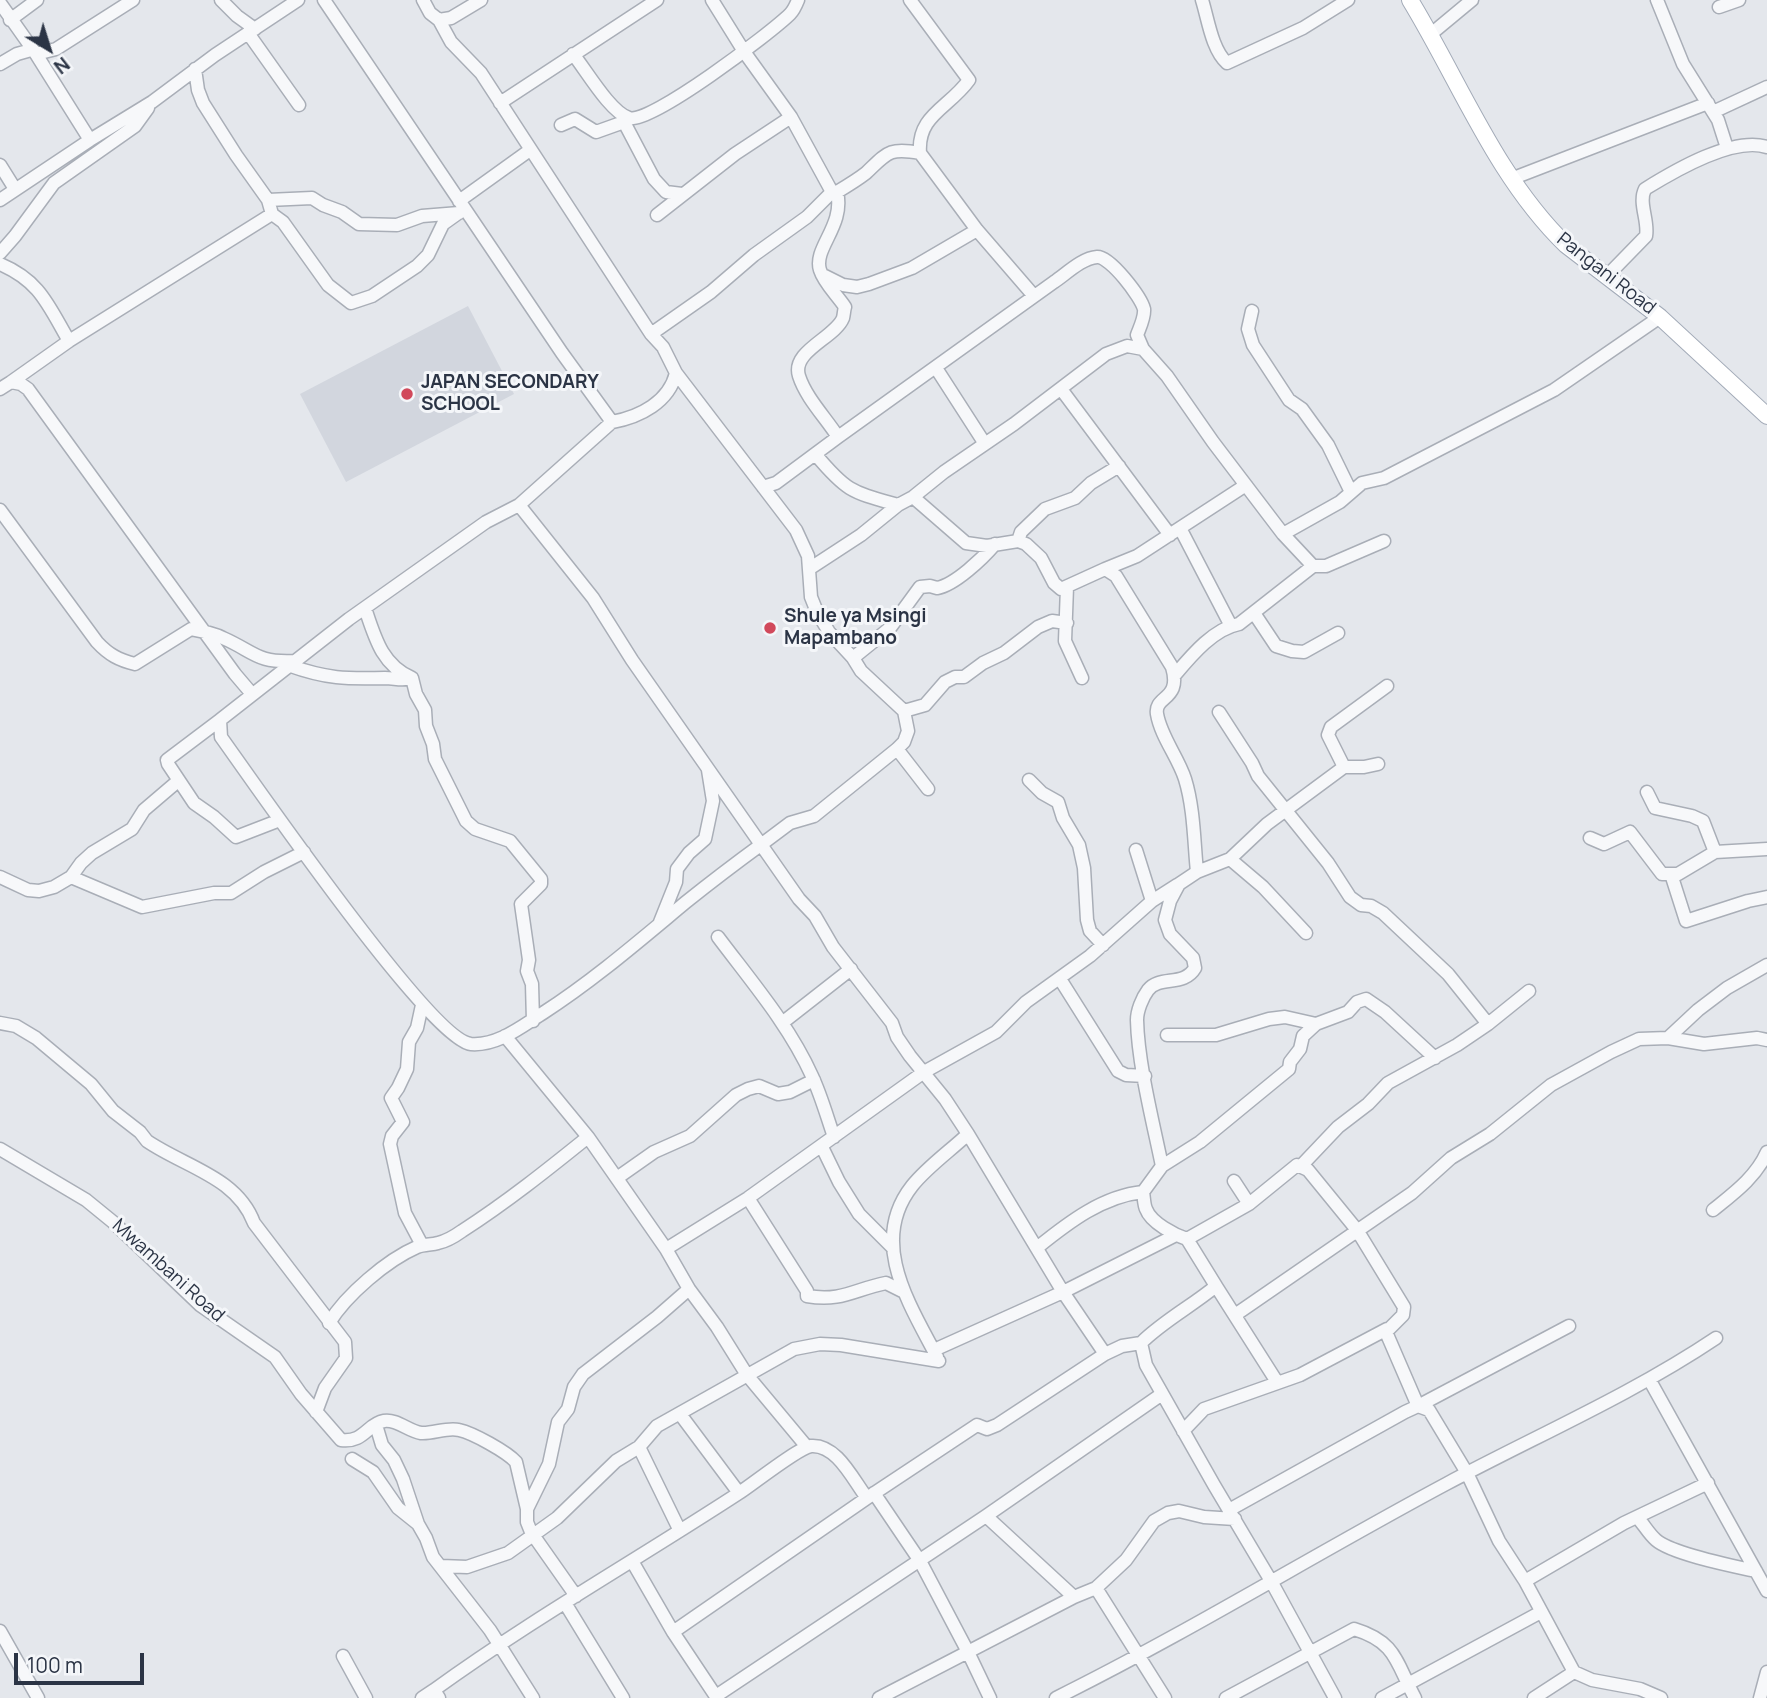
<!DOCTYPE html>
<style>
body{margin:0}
#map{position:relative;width:1767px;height:1698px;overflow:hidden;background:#e4e7ec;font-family:Manrope,sans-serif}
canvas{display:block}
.north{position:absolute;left:14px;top:14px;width:70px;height:70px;-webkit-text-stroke:5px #f4f6f9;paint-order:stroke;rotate:142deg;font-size:19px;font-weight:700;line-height:28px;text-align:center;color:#2b3445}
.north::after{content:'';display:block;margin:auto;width:24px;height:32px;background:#2b3445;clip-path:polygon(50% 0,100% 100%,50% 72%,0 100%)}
.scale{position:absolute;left:14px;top:1653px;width:130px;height:32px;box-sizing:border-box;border:4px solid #2b3445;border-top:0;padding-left:9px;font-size:21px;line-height:24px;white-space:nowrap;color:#2b3445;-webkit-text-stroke:5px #f4f6f9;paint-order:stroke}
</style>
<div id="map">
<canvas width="1767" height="1698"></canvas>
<div class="north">N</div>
<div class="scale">100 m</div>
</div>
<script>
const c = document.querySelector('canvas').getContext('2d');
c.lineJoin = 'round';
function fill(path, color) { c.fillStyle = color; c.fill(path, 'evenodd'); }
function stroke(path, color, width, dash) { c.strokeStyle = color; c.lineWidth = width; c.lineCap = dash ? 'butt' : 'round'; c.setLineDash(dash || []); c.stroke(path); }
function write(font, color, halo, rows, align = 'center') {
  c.font = font + ' Manrope,sans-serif'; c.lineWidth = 6; c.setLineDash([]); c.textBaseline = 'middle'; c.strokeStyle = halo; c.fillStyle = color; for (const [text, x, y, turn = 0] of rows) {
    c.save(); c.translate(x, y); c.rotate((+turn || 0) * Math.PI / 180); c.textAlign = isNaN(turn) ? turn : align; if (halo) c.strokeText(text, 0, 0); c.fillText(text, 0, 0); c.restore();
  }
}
fill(new Path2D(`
 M 468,306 L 514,394 L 346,482 L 300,394 Z`), '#d2d6de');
const minor = new Path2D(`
 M 221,0 L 237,16 L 255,29
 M 324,0 L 562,353 L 612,422 C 640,417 669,402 676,373 L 663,347 L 651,334 L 481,73 L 451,42 L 439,20
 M 423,0 L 430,13 L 439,20 L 451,18 L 481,0
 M 712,0 L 745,53 L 791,117 L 832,192 L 837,192 C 845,226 813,248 820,270 C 824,283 837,295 845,307 C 844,310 844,314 843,318 C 835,338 791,351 799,376 C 806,398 826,418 838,437
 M 910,0 L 969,80 C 949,108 917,115 920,153 L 977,230 L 1034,296
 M 1202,0 C 1208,19 1212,50 1227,63 L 1303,28 L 1348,0
 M 1657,0 L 1683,64 L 1718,120 L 1727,148
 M 0,3 L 36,54 L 90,140
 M 1719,7 L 1739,0
 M 10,20 L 37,0
 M 248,33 L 299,105
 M 1431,34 L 1472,0
 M 36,54 L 56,49 L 133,0
 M 573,54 C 586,70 610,112 629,118 C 650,125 772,32 790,14 C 794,10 796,5 798,0
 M 0,64 L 17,54 L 31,50
 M 195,69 L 198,90 L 203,103 L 236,155 L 268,200 L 272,214 L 283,222 L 328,285 L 351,303 L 372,296 L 417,266 L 428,255 L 443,224 L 457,214
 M 500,103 L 657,0
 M 1713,112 L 1767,87
 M 630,119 L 624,122 L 654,179 L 666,192 L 682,194
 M 561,125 L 575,119 L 596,132 L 624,122
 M 0,165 L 15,189
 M 1511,179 L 1708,103
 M 837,192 C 847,186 857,180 866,173 C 887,153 889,147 920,153
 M 0,200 L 90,140 L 152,102 L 215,55 L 298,0
 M 268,200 L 312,198 L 323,205 L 342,212 L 359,224 L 397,225 L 422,216 L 459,213
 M 459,201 L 530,150
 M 657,215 L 735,154 L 791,117
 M 0,253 L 15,236 L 54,183 L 135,126 L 148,108
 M 0,264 C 40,281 48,305 69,341
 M 1608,275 L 1646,236 C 1649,221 1638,203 1645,189 C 1674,171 1733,136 1767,147
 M 825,276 L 843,285 L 857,287 L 869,284 L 912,268 L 977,230
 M 1252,311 L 1248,329 L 1253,345 L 1289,400 L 1302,409 L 1328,445 L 1351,492
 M 651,334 L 711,292 L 754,255 L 807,217 L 832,192
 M 936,368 L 985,444
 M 11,382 L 69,341 L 272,214
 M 0,389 L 11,382 L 21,384 L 28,389 L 235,674 L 252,694
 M 1061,389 L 1170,535
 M 612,422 L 519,505 L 486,522 L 349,619 L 220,720 L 221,737 C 254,783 431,1040 471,1044 C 498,1046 522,1026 543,1013 C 594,980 639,941 686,902 C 711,882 736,863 762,844 L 790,823 L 814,816 L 897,749 L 904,742 L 908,731 L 904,711 L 861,671 L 853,658 L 829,632 L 817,612 L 811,597 L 808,556 L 796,530 L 676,373
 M 816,455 C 847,492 852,492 898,505
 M 763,487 L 776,483 L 838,437 L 1054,282 C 1066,274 1082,258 1097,257 C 1110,256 1141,297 1144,309 C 1145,317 1140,327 1137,335 L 1143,349
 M 913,497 L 966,543 L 987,546 L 1018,541 L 1026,544 L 1041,558 L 1054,583 L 1061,589 L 1105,569 L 1116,576 L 1172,667 C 1182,701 1154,695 1157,714 C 1161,737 1178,757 1185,779 C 1194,808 1194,842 1197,872
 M 519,505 L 593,598 L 632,660 L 799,899 L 815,916 L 833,947 L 892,1023 L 897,1037 L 910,1056 L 945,1099 L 968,1134 L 1063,1292 L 1105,1354
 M 0,510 L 97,642 C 109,655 119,660 135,664 L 191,629 C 202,631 213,633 223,638 C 255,652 256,663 295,661
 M 1180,528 L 1231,626
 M 1283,534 L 1340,502 L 1362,483 L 1384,478 L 1554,390 L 1660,317
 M 1018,541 L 1021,532 L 1045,509 L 1075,498 L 1091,483 L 1119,466
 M 809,569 L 861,535 L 898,505 L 913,497 L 944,472 L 1014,424 L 1106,354 L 1127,346 L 1143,349 L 1167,376 L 1213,442 L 1283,534 L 1313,566
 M 1105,569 L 1137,556 L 1246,485
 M 1067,587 L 1065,641 L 1082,678
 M 365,608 C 375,638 382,665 412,678 L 416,694 L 425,710 L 426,726 L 433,744 L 435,759 L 466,821 L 475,829 L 510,841 L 541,879 L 541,884 L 521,904 L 529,960 L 527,971 L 532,984 L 533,1021
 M 1254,613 L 1276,646 L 1292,651 L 1304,652 L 1338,633
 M 853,658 L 890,628 L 920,587 L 930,586 L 937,588 C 955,585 983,558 995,544
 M 288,665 C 327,679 346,679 385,678 C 395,678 402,681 412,678
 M 1174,676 C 1191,656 1213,629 1239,624 L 1313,566 L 1326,566 L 1384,541
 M 904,711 L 925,705 L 945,682 L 955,677 L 964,677 L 983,663 L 1004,653 L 1038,627 L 1052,621 L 1067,623
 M 1219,712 L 1252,763 L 1258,776 L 1328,863 L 1350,897 L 1361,905 L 1371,906 L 1383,913 L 1448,974 L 1488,1024
 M 220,720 L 167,760 L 168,764 L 194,803 L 214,817 L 236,837 L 280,820
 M 897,749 L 928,789
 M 1344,767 L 1328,735 L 1331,727 L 1387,686
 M 1029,780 L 1042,793 L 1058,802 L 1063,818 L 1079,845 L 1084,868 L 1087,920 L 1090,931 L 1103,945
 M 1647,792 L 1655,808 L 1692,816 L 1703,821 L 1715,852
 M 1590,838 L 1604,844 L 1630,832 L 1662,874 L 1678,874 L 1715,852 L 1767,849
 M 1136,850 L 1152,901
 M 1230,859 L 1263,887 L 1306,933
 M 1671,874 L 1686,921 L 1748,901 L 1767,897
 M 0,877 L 28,890 L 39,891 L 54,887 L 71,877 L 81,863 L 92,853 L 132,829 L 144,810 L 178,781
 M 71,877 L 142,907 L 214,893 L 231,893 L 264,872 L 304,852
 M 660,922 L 676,882 L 677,869 L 689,853 L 705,839 L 713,801 L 708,770
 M 718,937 C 751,981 789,1025 812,1076 C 821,1095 827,1117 834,1137
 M 1060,979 L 1118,1071 L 1126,1075 L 1145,1076
 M 0,1023 L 16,1026 L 36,1038 L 91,1084 L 113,1111 L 140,1132 L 147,1141 C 185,1167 237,1177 254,1223 L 345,1342 L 346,1358 L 325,1388 L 316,1412
 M 782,1023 L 851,969
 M 1167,1035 L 1216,1035 L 1269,1019 L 1285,1017 L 1316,1024 L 1348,1012 L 1357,1002 L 1366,999 L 1385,1012 L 1435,1058
 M 505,1036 L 588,1137 L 666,1249 L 689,1289 L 717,1327 L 747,1375 L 807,1447
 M 1668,1038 L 1698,1010 L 1727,988 L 1767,965
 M 822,1147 L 839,1182 L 859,1214 L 893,1248
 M 0,1149 L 86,1200 L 113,1222 L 200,1305 L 275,1357 L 301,1394 L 341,1440 C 364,1443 367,1424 384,1421 C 397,1419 408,1431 421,1433 C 433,1434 447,1427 459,1430 C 473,1433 507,1452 516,1462 L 527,1509 L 527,1522 L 531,1532 L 576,1596
 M 1162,1166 L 1200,1142 L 1289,1069 L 1290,1062 L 1300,1049 L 1303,1036 L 1316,1024
 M 1301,1166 L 1338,1127 L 1368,1104 L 1388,1083 L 1457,1045 L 1488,1024 L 1529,991
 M 617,1178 L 654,1152 L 690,1136 L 736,1095 L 748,1089 L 759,1086 L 778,1094 L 790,1092 L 814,1080
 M 1234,1181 L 1249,1204
 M 748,1198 L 807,1291 L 807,1296 C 842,1302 855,1289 886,1283 L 902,1291
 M 1713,1210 C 1734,1193 1756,1177 1767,1152
 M 1187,1239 L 1249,1204 L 1297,1165 L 1308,1170 L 1357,1230 L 1404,1307 L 1403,1315 L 1386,1332 L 1418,1406 L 1569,1326
 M 422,1245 L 405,1213 L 390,1144 L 392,1136 L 403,1122 L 391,1098 L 398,1088 L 407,1069 L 409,1042 L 417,1028 L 422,1005
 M 1038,1247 C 1069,1222 1103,1196 1143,1192
 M 666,1249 L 748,1198 L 924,1072 L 996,1032 L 1026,1002 L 1090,956 L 1152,901 L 1177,885
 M 1216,1286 L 1277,1382
 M 1235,1315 L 1412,1193 L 1451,1158 L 1490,1134 L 1551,1085 L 1611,1052 L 1639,1039 L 1668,1038 L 1704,1044 L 1757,1038 L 1767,1040
 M 329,1323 C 346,1295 387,1260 417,1247 C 424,1244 431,1245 438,1243 C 447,1241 455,1236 462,1231 C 507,1202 547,1170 588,1137
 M 934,1350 L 1063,1292 L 1176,1235
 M 937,1357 C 910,1305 868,1242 912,1186 C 927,1167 950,1151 968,1134
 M 1649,1379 L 1767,1591
 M 680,1414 L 739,1493
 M 376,1425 L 382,1445 L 394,1460 L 403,1479 L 418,1524
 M 1183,1431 L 1204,1409 L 1300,1375 L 1387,1329
 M 352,1459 L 373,1472 L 398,1508 L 418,1524 L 426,1538 L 433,1557 L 490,1630 L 533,1698
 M 874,1493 L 920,1561 L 968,1652 L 990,1698
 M 527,1509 L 549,1464 L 558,1422 L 568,1409 L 574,1387 L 583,1374 L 657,1317 L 689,1289
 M 1229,1510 L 1405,1412 L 1418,1406 L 1429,1410 L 1467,1473 L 1499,1541 L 1525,1581 L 1574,1672 L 1592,1680 L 1640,1689 L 1661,1698
 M 986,1516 L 1074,1597
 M 1638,1518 C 1644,1525 1649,1534 1656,1540 C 1672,1554 1733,1566 1756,1571
 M 679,1529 L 639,1447 L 657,1426 L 794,1349 L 820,1344 L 841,1345 L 939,1361
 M 632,1561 L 673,1632 L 717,1698
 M 441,1566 L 467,1567 L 508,1553 L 557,1518 L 616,1461 L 639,1447
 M 1525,1581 L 1624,1523 L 1708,1483
 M 1096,1588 L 1165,1698
 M 565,1603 L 623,1698
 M 0,1631 L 38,1698
 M 673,1632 L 867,1498 L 977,1425 L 987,1429 L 997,1425 L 1105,1354 L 1122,1346 L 1141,1343
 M 343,1656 L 366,1698
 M 434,1690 C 532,1619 638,1559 739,1493 C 753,1484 798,1448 811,1446 C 837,1444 853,1480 867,1498
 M 716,1696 L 986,1516 L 1162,1394
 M 422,1698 L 434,1690 L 439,1698
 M 879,1698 L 1074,1597 L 1096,1588 L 1126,1560 L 1154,1521 L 1168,1513 L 1179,1511 L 1204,1517 L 1235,1519
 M 1056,1698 C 1189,1632 1315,1554 1446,1484 C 1536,1436 1631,1395 1716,1338
 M 1226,1698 L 1354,1629 C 1397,1642 1396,1663 1415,1698
 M 1335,1698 L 1271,1581 L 1214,1485 L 1146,1365 L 1141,1343 C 1163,1321 1192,1306 1216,1286 L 1187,1239 C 1175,1235 1151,1223 1146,1209 C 1144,1205 1144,1198 1143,1192 L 1162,1166 C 1153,1122 1138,1064 1137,1020 C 1137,1011 1142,998 1148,990 C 1160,975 1184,987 1195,968 L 1193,958 L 1170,934 L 1165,920 L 1170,901 L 1179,884 L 1197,872 L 1230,859 L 1267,824 L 1344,767 L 1364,767 L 1378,764
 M 1382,1698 L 1541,1612
 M 1534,1698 L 1574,1672
 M 1760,1698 L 1767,1672`);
const major = new Path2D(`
 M 1410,0 C 1460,82 1496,177 1566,245 L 1660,317 L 1767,416`);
stroke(minor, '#a9aeb7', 15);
stroke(major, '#a3abb8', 18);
stroke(minor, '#f7f8fa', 12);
stroke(major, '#fff', 16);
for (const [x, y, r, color] of [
 [407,394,7,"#d1495b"],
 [770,628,7,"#d1495b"]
]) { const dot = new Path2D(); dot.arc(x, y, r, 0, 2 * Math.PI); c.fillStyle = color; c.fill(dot); stroke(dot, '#f4f6f9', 2.5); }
write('19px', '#2b3445', '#f4f6f9', [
 ["Pangani Road",1606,274,38],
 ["Mwambani Road",168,1271,42]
]);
write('bold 19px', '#2b3445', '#f4f6f9', [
 ["JAPAN SECONDARY",421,383],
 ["SCHOOL",421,405],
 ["Shule ya Msingi",784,617],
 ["Mapambano",784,639]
], 'left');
</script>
